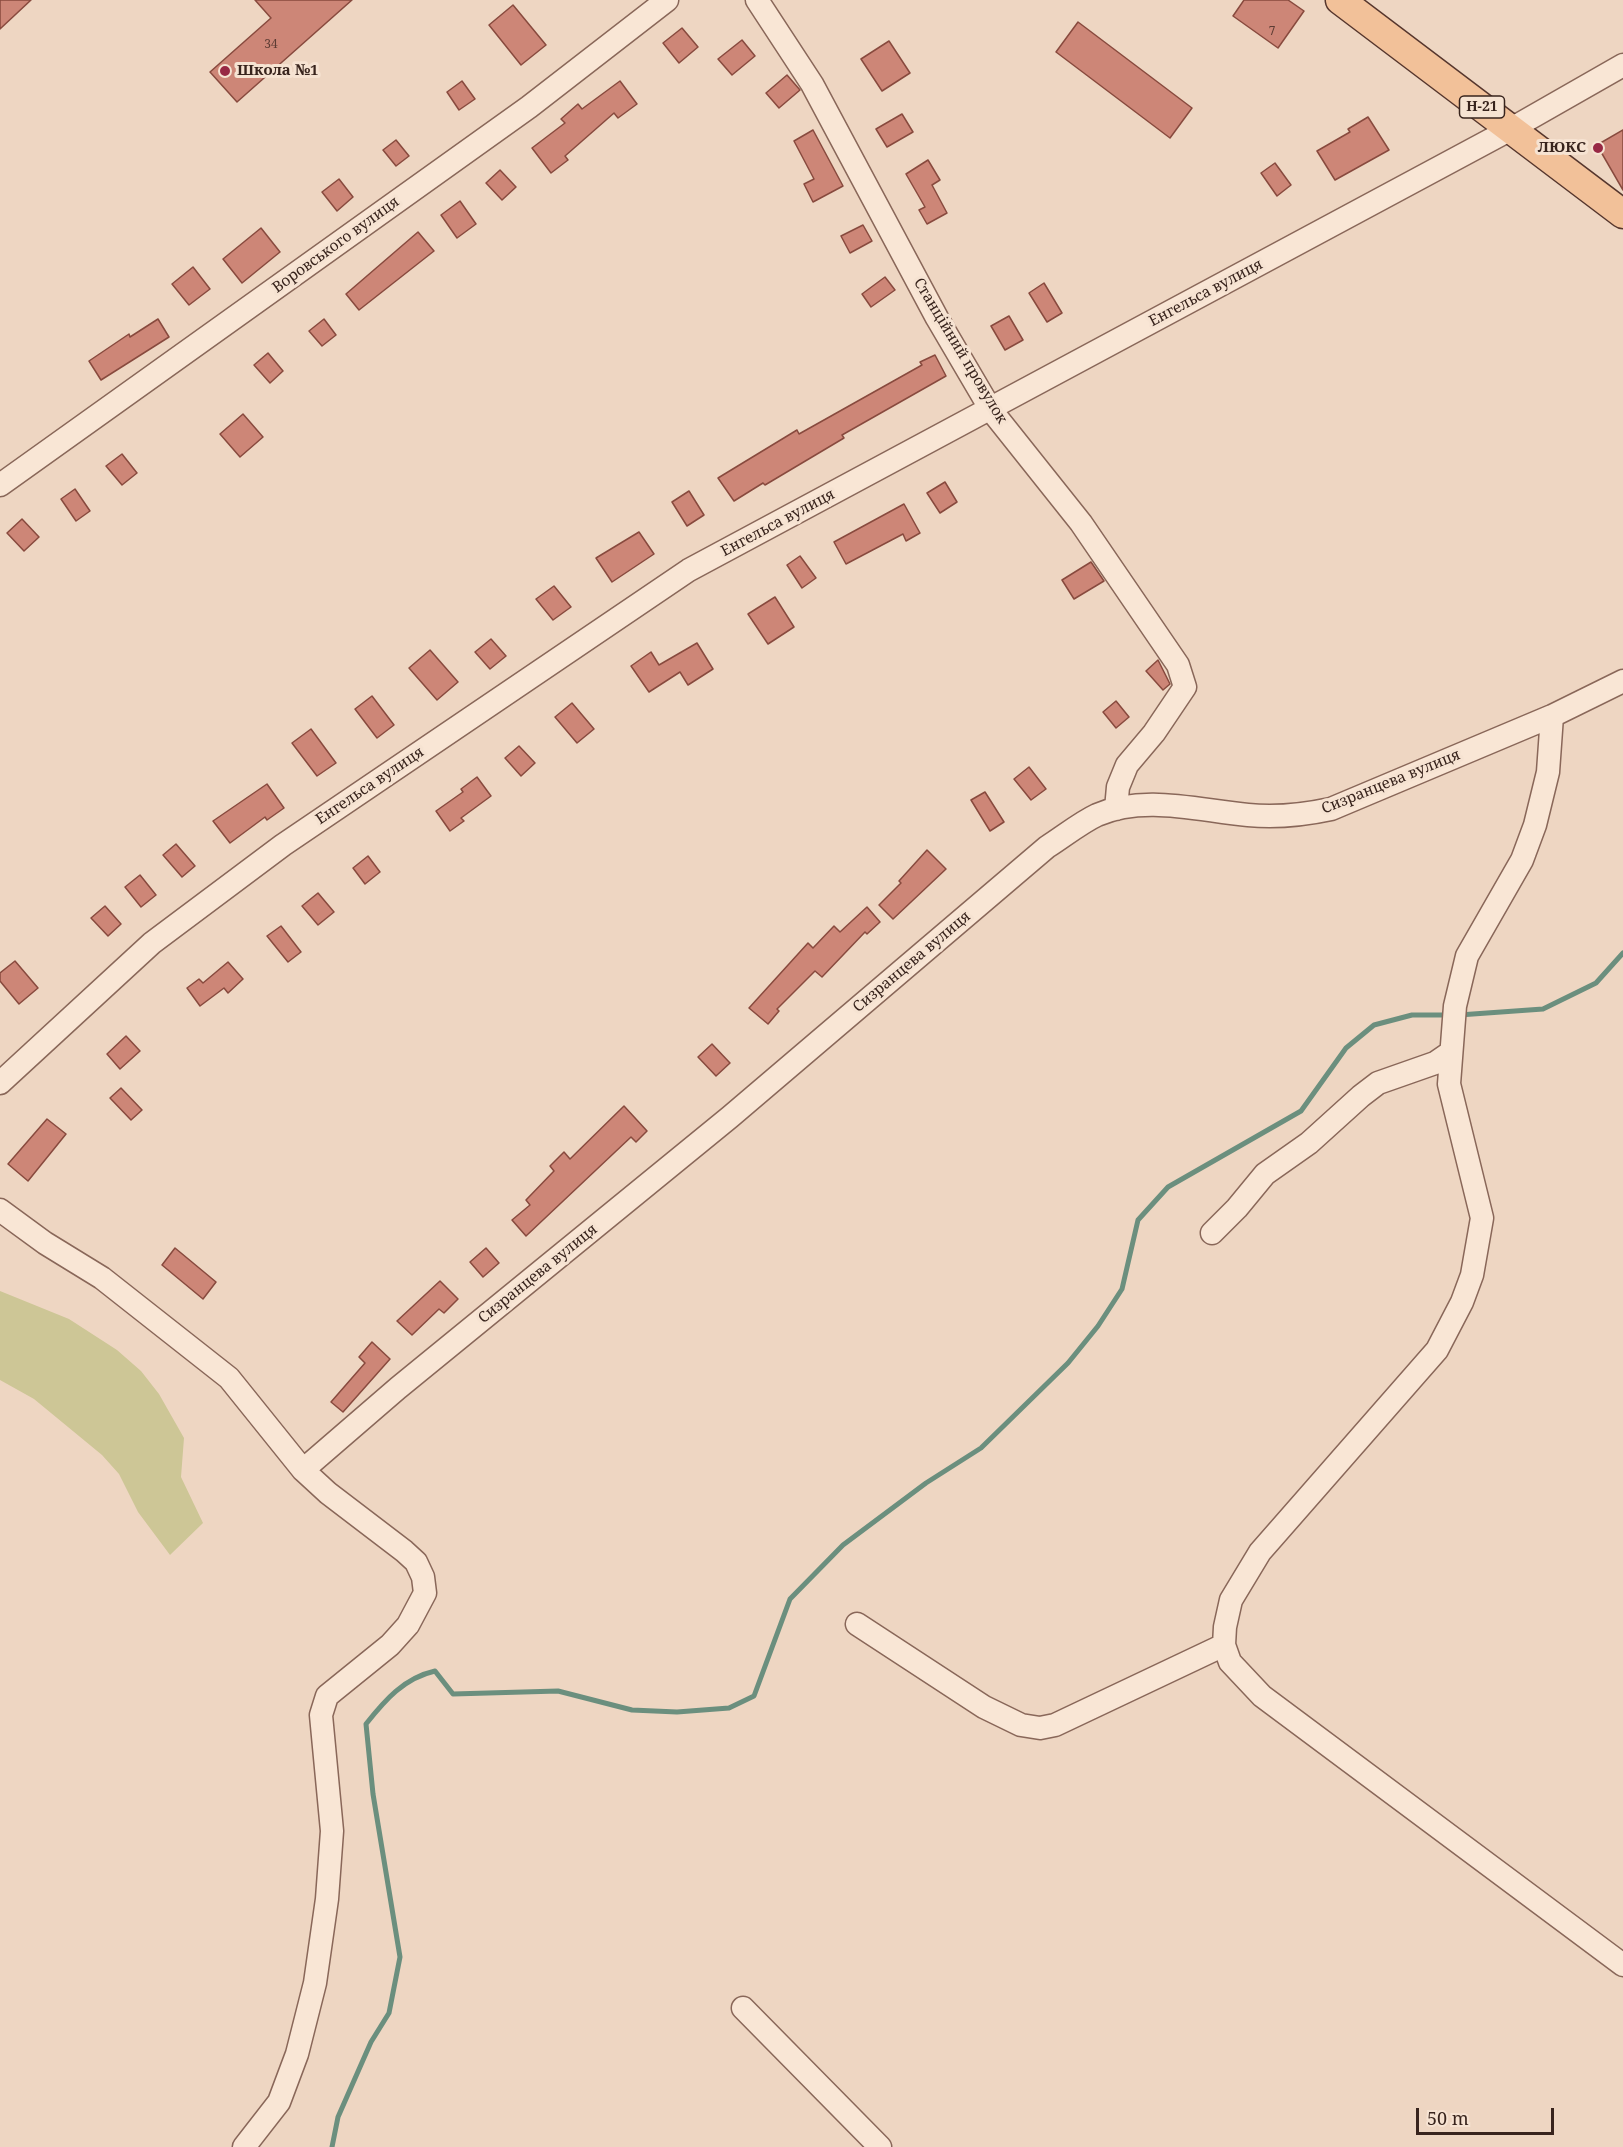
<!DOCTYPE html>
<meta charset="utf-8">
<style>
body{margin:0}
#map{position:relative;width:1623px;height:2147px;overflow:hidden;background:#eed6c2;font-family:"Noto Serif",serif}
canvas{display:block}
.scale{position:absolute;left:1416px;top:2108px;width:138px;height:27px;box-sizing:border-box;border:3px solid #38241d;border-top:0;padding-left:8px;font-size:18px;line-height:21px;white-space:nowrap;color:#38241d;-webkit-text-stroke:4px #f6e3d2;paint-order:stroke}
</style>
<div id="map">
<canvas width="1623" height="2147"></canvas>
<div class="scale">50 m</div>
</div>
<script>
const c = document.querySelector('canvas').getContext('2d');
c.lineJoin = 'round';
function fill(path, color) { c.fillStyle = color; c.fill(path, 'evenodd'); }
function stroke(path, color, width, dash) { c.strokeStyle = color; c.lineWidth = width; c.lineCap = dash ? 'butt' : 'round'; c.setLineDash(dash || []); c.stroke(path); }
function write(font, color, halo, rows, align = 'center') {
  c.font = font + ' "Noto Serif",serif'; c.lineWidth = 6; c.setLineDash([]); c.textBaseline = 'middle'; c.strokeStyle = halo; c.fillStyle = color; for (const [text, x, y, turn = 0] of rows) {
    c.save(); c.translate(x, y); c.rotate((+turn || 0) * Math.PI / 180); c.textAlign = isNaN(turn) ? turn : align; if (halo) c.strokeText(text, 0, 0); c.fillText(text, 0, 0); c.restore();
  }
}
fill(new Path2D(`
 M 0,1291 L 69,1319 L 117,1350 L 141,1371 L 159,1394 L 184,1438 L 181,1477 L 203,1523 L 170,1555 L 138,1512 L 119,1474 L 102,1455 L 34,1399 L 0,1380 Z`), '#cdc696');
stroke(new Path2D(`
 M 1459,1015 L 1543,1009 L 1596,983 L 1623,953
 M 332,2147 L 338,2117 L 371,2042 L 389,2013 L 400,1957 L 373,1794 L 366,1724 C 385,1700 404,1678 435,1671 L 453,1694 L 558,1691 L 632,1710 L 677,1712 L 729,1708 L 754,1696 L 790,1599 L 843,1545 L 926,1483 L 981,1448 L 1068,1363 L 1098,1326 L 1122,1289 L 1138,1220 L 1168,1187 L 1301,1111 L 1346,1048 L 1374,1025 L 1412,1015 L 1450,1015`), '#6b8f7e', 5);
const building = new Path2D(`
 M 0,0 L 31,0 L 0,29 Z
 M 255,0 L 352,0 L 237,102 L 210,72 L 271,18 Z
 M 1244,0 L 1288,0 L 1304,11 L 1278,48 L 1233,16 Z
 M 513,5 L 546,45 L 521,65 L 489,25 Z
 M 1078,22 L 1192,108 L 1170,138 L 1056,52 Z
 M 682,28 L 698,47 L 679,63 L 663,43 Z
 M 742,40 L 755,56 L 732,75 L 718,59 Z
 M 889,41 L 910,73 L 882,91 L 861,59 Z
 M 787,75 L 800,90 L 779,108 L 766,93 Z
 M 462,81 L 475,99 L 459,110 L 447,92 Z
 M 620,81 L 637,104 L 618,118 L 614,113 L 565,156 L 568,160 L 551,173 L 532,148 L 565,123 L 561,119 L 578,104 L 582,109 Z
 M 902,114 L 913,132 L 887,147 L 876,129 Z
 M 1368,117 L 1389,150 L 1335,180 L 1317,151 L 1350,132 L 1348,129 Z
 M 813,130 L 843,186 L 813,202 L 804,184 L 814,179 L 794,141 Z
 M 1623,130 L 1623,190 L 1597,145 Z
 M 396,140 L 409,156 L 396,166 L 383,150 Z
 M 928,160 L 940,180 L 932,185 L 947,213 L 927,224 L 919,210 L 925,207 L 906,174 Z
 M 1275,163 L 1291,185 L 1277,196 L 1261,173 Z
 M 500,170 L 516,187 L 502,200 L 486,183 Z
 M 339,179 L 353,197 L 337,211 L 322,192 Z
 M 460,201 L 476,224 L 457,238 L 441,215 Z
 M 863,225 L 872,241 L 850,253 L 841,236 Z
 M 261,228 L 280,252 L 242,283 L 223,259 Z
 M 418,232 L 434,251 L 359,310 L 346,294 Z
 M 193,267 L 210,289 L 189,305 L 172,284 Z
 M 885,277 L 895,290 L 871,307 L 862,294 Z
 M 1044,283 L 1062,313 L 1047,322 L 1029,293 Z
 M 1009,316 L 1023,340 L 1005,350 L 991,326 Z
 M 158,319 L 169,337 L 101,380 L 89,361 L 129,334 L 130,337 Z
 M 324,319 L 336,335 L 322,346 L 309,331 Z
 M 268,353 L 283,371 L 270,383 L 254,365 Z
 M 935,355 L 946,376 L 842,435 L 844,438 L 765,485 L 763,483 L 734,501 L 718,478 L 797,430 L 799,434 L 922,365 L 920,362 Z
 M 243,414 L 263,437 L 240,457 L 220,434 Z
 M 122,454 L 137,473 L 122,485 L 106,466 Z
 M 945,482 L 957,502 L 940,513 L 927,493 Z
 M 75,489 L 90,511 L 76,521 L 61,499 Z
 M 689,491 L 704,515 L 687,526 L 672,502 Z
 M 904,504 L 920,533 L 906,541 L 903,534 L 846,564 L 834,542 Z
 M 22,519 L 39,537 L 24,551 L 7,533 Z
 M 639,532 L 654,554 L 612,582 L 596,558 Z
 M 800,556 L 816,578 L 802,588 L 787,565 Z
 M 1091,562 L 1104,581 L 1074,599 L 1062,580 Z
 M 554,586 L 571,607 L 553,620 L 536,599 Z
 M 775,597 L 794,627 L 768,644 L 748,614 Z
 M 491,639 L 506,656 L 490,669 L 475,652 Z
 M 697,643 L 713,669 L 688,685 L 680,672 L 649,692 L 631,666 L 651,652 L 659,665 Z
 M 430,650 L 458,682 L 437,700 L 409,668 Z
 M 1158,660 L 1170,684 L 1163,690 L 1146,671 Z
 M 372,696 L 394,725 L 377,738 L 355,709 Z
 M 1116,701 L 1129,717 L 1116,728 L 1103,712 Z
 M 572,703 L 594,729 L 577,743 L 555,717 Z
 M 311,729 L 336,763 L 317,776 L 292,743 Z
 M 519,746 L 535,763 L 521,776 L 505,758 Z
 M 1029,767 L 1046,789 L 1031,800 L 1014,779 Z
 M 477,777 L 491,796 L 461,818 L 464,821 L 450,831 L 436,811 L 463,792 L 461,789 Z
 M 267,784 L 284,808 L 267,820 L 265,817 L 230,843 L 213,821 Z
 M 985,792 L 1004,822 L 990,831 L 971,800 Z
 M 176,844 L 195,866 L 182,877 L 163,855 Z
 M 927,850 L 946,869 L 893,919 L 879,905 L 901,883 L 899,881 Z
 M 368,856 L 380,872 L 365,884 L 353,868 Z
 M 140,875 L 156,895 L 141,907 L 125,887 Z
 M 318,893 L 334,912 L 318,925 L 302,906 Z
 M 105,906 L 121,924 L 108,936 L 91,918 Z
 M 867,907 L 880,922 L 867,934 L 865,932 L 822,977 L 815,971 L 777,1009 L 779,1011 L 768,1024 L 749,1008 L 808,943 L 813,948 L 834,926 L 840,932 Z
 M 281,926 L 301,952 L 288,962 L 267,936 Z
 M 15,961 L 38,988 L 19,1004 L 0,981 L 0,973 Z
 M 228,962 L 243,979 L 228,993 L 224,988 L 200,1006 L 187,988 L 199,979 L 203,983 Z
 M 126,1036 L 140,1051 L 120,1069 L 107,1054 Z
 M 712,1044 L 730,1063 L 716,1076 L 698,1057 Z
 M 121,1088 L 142,1110 L 131,1120 L 110,1098 Z
 M 624,1106 L 647,1131 L 636,1142 L 631,1137 L 526,1236 L 512,1220 L 530,1205 L 526,1200 L 554,1171 L 550,1166 L 564,1152 L 570,1159 Z
 M 47,1119 L 66,1134 L 28,1181 L 8,1164 Z
 M 175,1248 L 216,1282 L 203,1299 L 162,1265 Z
 M 486,1248 L 499,1263 L 483,1277 L 470,1262 Z
 M 440,1281 L 458,1299 L 444,1313 L 439,1309 L 412,1335 L 397,1321 Z
 M 372,1342 L 390,1359 L 343,1412 L 331,1402 L 365,1363 L 359,1357 Z`);
fill(building, '#cd8677');
stroke(building, '#884a3e', 1.5);
const minor = new Path2D(`
 M 757,0 L 812,84 L 937,318 L 991,410 L 1081,523 L 1178,665 L 1185,687 L 1154,733 L 1127,765 L 1118,787 L 1116,809
 M 0,485 L 529,107 L 667,0
 M 1552,716 L 1548,772 L 1535,825 L 1522,860 L 1467,956 L 1455,1006 L 1449,1084 L 1482,1218 L 1472,1275 L 1462,1302 L 1437,1350 L 1260,1552 L 1231,1600 L 1225,1627 L 1224,1645 L 1230,1662 L 1262,1696 L 1623,1965
 M 0,1083 L 152,943 L 283,845 L 689,570 L 1511,129 L 1623,65
 M 0,1210 L 45,1243 L 102,1278 L 229,1378 L 303,1470 L 328,1493 L 404,1551 L 416,1562 L 423,1577 L 425,1593 L 408,1625 L 390,1645 L 327,1696 L 321,1715 L 332,1831 L 327,1899 L 315,1983 L 297,2054 L 279,2102 L 244,2147
 M 1212,1233 L 1237,1208 L 1265,1174 L 1309,1143 L 1361,1096 L 1378,1083 L 1435,1063 L 1451,1052
 M 303,1470 L 398,1388 L 730,1117 L 1047,847 C 1063,837 1080,823 1097,815 C 1145,794 1200,811 1248,815 C 1277,818 1303,815 1331,809 L 1552,716 L 1623,681
 M 857,1624 L 984,1707 L 1021,1725 L 1040,1728 L 1055,1725 L 1224,1645
 M 743,2008 L 880,2147`);
const major = new Path2D(`
 M 1340,0 L 1623,214`);
stroke(minor, '#896759', 25);
stroke(major, '#56362d', 31);
stroke(minor, '#f9e6d5', 22);
stroke(major, '#f2c199', 28);
for (const [x, y, r, color] of [
 [225,71,6,"#982844"],
 [1598,148,6,"#982844"]
]) { const dot = new Path2D(); dot.arc(x, y, r, 0, 2 * Math.PI); c.fillStyle = color; c.fill(dot); stroke(dot, '#f6e3d2', 2); }
write('12px', '#5d3c34', null, [
 ["7",1272,32],
 ["34",271,45]
]);
for (const [x, y, w] of [
 [1482,107,45]
]) { const box = new Path2D(); box.roundRect(x - w / 2, y - 11, w, 22, 4.5); c.fillStyle = '#f6e3d2'; c.fill(box); stroke(box, '#38241d', 1.5); }
write('bold 14px', '#38241d', null, [
 ["Н-21",1482,107]
]);
write('bold 15px', '#38241d', '#f6e3d2', [
 ["Школа №1",237,71],
 ["ЛЮКС",1586,148,"right"]
], 'left');
write('15px', '#38241d', '#f6e3d2', [
 ["Воровського вулиця",336,245,-36],
 ["Енгельса вулиця",1206,293,-28],
 ["Станційний провулок",960,351,59],
 ["Енгельса вулиця",778,523,-28],
 ["Сизранцева вулиця",1391,782,-22],
 ["Енгельса вулиця",370,786,-34],
 ["Сизранцева вулиця",912,962,-40],
 ["Сизранцева вулиця",538,1274,-39]
]);
</script>
